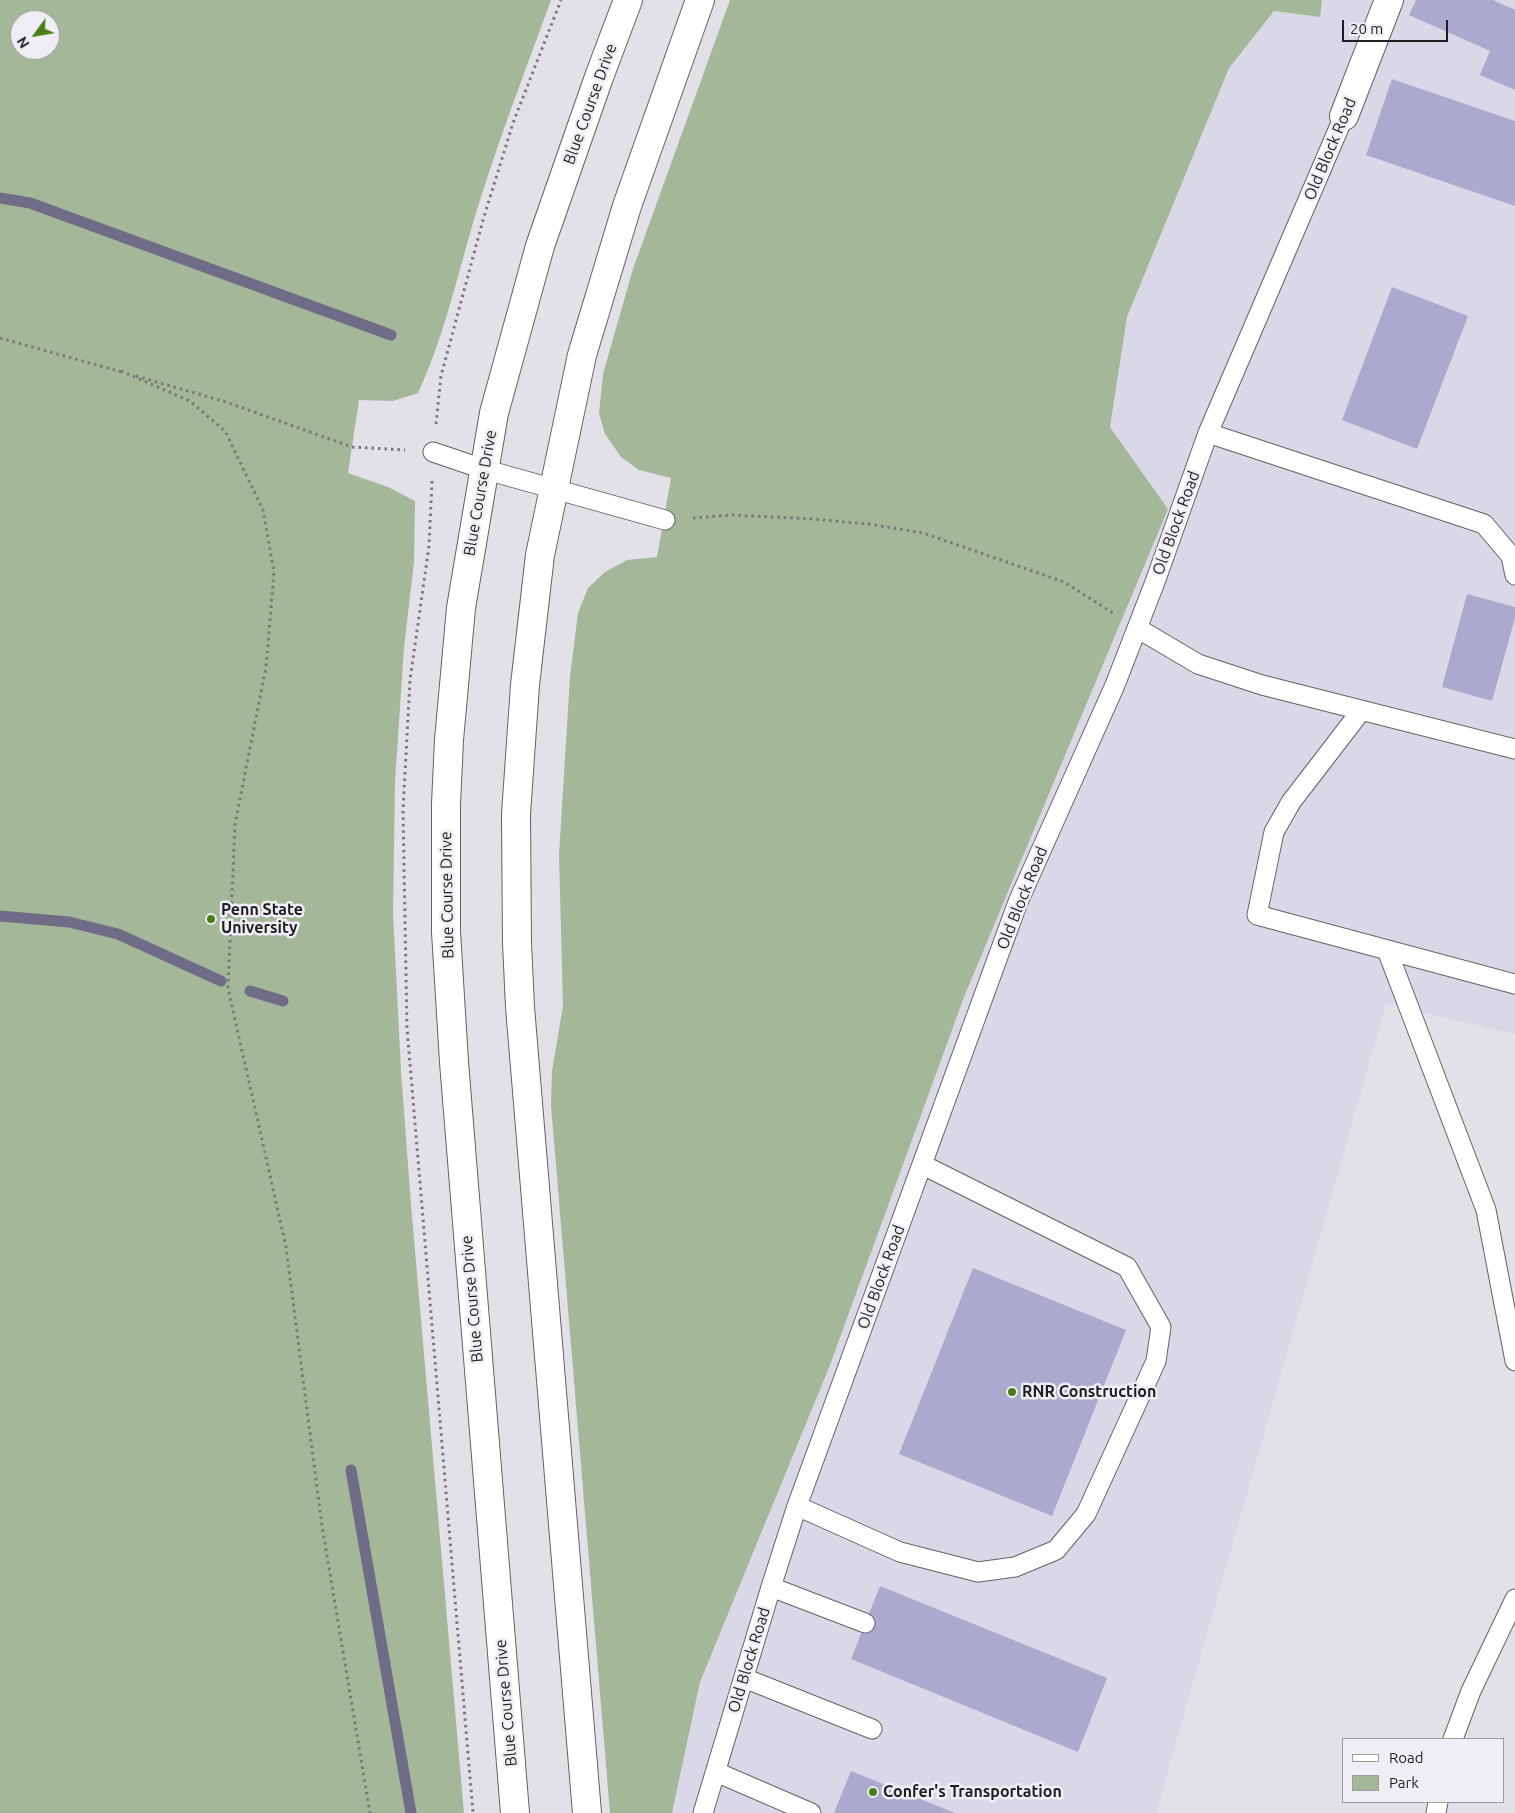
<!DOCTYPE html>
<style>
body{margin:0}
#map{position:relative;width:1515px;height:1813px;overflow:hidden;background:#e1e1e7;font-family:Ubuntu,sans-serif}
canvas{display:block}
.legend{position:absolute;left:1342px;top:1738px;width:162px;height:65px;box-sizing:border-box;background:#eeeef4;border:1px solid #9b9ba0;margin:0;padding:6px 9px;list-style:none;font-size:15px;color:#1f1f21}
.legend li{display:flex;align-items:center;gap:10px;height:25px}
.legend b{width:25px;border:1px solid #9b9ba0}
.north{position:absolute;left:10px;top:10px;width:50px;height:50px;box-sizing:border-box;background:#eeeef4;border:1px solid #9b9ba0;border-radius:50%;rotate:238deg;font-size:14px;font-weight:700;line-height:20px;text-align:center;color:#1f1f21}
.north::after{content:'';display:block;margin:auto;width:18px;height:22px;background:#497f15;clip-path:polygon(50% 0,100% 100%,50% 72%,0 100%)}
.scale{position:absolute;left:1342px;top:20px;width:106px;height:22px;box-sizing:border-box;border:2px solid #1f1f21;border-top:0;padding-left:6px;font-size:15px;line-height:18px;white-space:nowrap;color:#1f1f21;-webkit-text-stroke:4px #eeeef4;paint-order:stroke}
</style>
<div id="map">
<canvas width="1515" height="1813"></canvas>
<ul class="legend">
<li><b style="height:6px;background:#fff"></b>Road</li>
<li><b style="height:14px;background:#a4b798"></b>Park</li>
</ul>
<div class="north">N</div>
<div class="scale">20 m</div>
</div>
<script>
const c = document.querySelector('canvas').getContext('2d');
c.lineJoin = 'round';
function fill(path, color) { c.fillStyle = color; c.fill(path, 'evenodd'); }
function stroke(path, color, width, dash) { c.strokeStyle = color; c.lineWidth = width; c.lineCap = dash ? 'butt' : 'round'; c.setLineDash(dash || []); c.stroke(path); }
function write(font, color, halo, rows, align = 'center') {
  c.font = font + ' Ubuntu,sans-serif'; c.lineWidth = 5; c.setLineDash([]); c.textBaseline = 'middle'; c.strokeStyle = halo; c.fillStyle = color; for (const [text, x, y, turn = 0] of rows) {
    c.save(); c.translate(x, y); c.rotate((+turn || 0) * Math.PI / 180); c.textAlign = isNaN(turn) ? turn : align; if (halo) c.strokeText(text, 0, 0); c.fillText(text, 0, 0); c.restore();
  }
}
fill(new Path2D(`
 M 1322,0 L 1515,0 L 1515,1034 L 1386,1004 L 1156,1813 L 672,1813 L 700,1682 L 964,997 L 1168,509 L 1110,427 L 1127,318 L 1228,68 L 1274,11 L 1319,17 Z`), '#d9d8e6');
fill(new Path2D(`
 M 0,0 L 551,0 C 527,66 502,131 481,197 C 460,262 447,331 418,393 L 393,401 L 359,400 L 348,473 L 388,487 L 415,501 L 414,562 L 404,648 L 395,781 L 393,913 L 401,1071 L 411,1205 L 464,1813 L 0,1813 ZM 20,20 L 50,20 L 50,50 L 20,50 Z
 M 730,0 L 1322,0 L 1320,17 L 1274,11 L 1229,68 L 1127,317 L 1110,427 L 1168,509 L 964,997 L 830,1365 L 700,1682 L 672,1813 L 610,1813 L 551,1105 L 552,1071 L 563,1006 L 559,855 L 570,677 L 578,613 L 588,588 L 605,572 L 627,560 L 657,557 L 671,478 L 639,470 L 621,457 L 605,434 L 599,413 L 603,374 L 633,269 Z`), '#a4b798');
stroke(new Path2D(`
 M 0,198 L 30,203 L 391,335
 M 0,916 L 69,922 L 118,934 L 221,981
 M 250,991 L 283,1001
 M 351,1470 L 411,1813`), '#6e6c86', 11);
fill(new Path2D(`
 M 1416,0 L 1493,0 L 1515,10 L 1515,90 L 1480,75 L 1490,51 L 1409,15 Z
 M 1392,79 L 1515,121 L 1515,206 L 1366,155 Z
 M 1392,287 L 1468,316 L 1417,449 L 1342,420 Z
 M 1467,594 L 1515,607 L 1515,618 L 1492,701 L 1442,687 Z
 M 973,1268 L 1126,1330 L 1052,1516 L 899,1454 Z
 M 880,1586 L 1107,1678 L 1078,1752 L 851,1659 Z
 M 851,1771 L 955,1813 L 834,1813 Z`), '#aca9cf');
const service = new Path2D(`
 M 1208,433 L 1484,524 L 1511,556 L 1515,575
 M 433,452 L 483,469 L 665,520
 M 1137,628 L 1198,664 L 1262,685 L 1515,749
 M 1361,711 L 1291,802 L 1274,832 L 1257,915 L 1515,984
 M 1387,950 L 1486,1210 L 1515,1361
 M 797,1506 L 900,1552 L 978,1572 L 1015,1567 L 1056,1550 L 1086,1514 L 1156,1361 L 1161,1327 L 1127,1267 L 923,1165
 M 771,1587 L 865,1623
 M 744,1678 L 872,1729
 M 1453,1739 L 1471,1691 L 1515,1599
 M 716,1772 L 811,1813
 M 703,1813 L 771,1587 L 797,1506 L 1018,902 L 1115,685 L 1155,582 L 1208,433 L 1344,116
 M 1436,1813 L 1438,1802`);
const minor = new Path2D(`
 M 1344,116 L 1389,0`);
const secondary = new Path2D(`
 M 515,1813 L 454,1062 L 446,932 L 446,804 L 449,740 L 461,608 L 494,413 L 540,246 L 599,77 L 628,0
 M 587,1813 L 520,1007 L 517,943 L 516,814 L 525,685 L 540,555 L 582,355 L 627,206 L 700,0`);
stroke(service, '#626267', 21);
stroke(minor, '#626267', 30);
stroke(secondary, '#626267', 30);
stroke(new Path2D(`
 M 0,338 L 122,372
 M 121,371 L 190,401 L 225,431 L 263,510 L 274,572 L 266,667 L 235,824 L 228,988 L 286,1247 L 322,1526 L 370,1813
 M 136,376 L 226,402 L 352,447 L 405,450
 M 436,424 L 441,376 L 483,220 L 513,123 L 561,0
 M 432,481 L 429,546 L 410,680 L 403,811 L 407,1028 L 473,1813
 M 693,518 L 732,515 L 813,519 L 868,524 L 923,533 L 1064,582 L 1113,613`), '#79797d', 3, [2.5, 4]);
stroke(service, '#fff', 19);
stroke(minor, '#fff', 28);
stroke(secondary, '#fff', 28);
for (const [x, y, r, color] of [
 [211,919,5,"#497f15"],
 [1012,1392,5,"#497f15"],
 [873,1792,5,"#497f15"]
]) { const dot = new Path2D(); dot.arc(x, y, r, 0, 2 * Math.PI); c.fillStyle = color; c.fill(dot); stroke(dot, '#eeeef4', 2); }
write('16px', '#1f1f21', '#eeeef4', [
 ["Blue Course Drive",590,104,-70],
 ["Old Block Road",1330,149,-67],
 ["Blue Course Drive",480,493,-80],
 ["Old Block Road",1176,523,-70],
 ["Blue Course Drive",447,895,-91],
 ["Old Block Road",1022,898,-68],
 ["Old Block Road",881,1277,-70],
 ["Blue Course Drive",472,1299,-95],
 ["Old Block Road",749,1660,-73],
 ["Blue Course Drive",506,1703,-95]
]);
write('bold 16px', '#1f1f21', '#eeeef4', [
 ["Penn State",221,910],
 ["University",221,928],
 ["RNR Construction",1022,1392],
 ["Confer's Transportation",883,1792]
], 'left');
</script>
